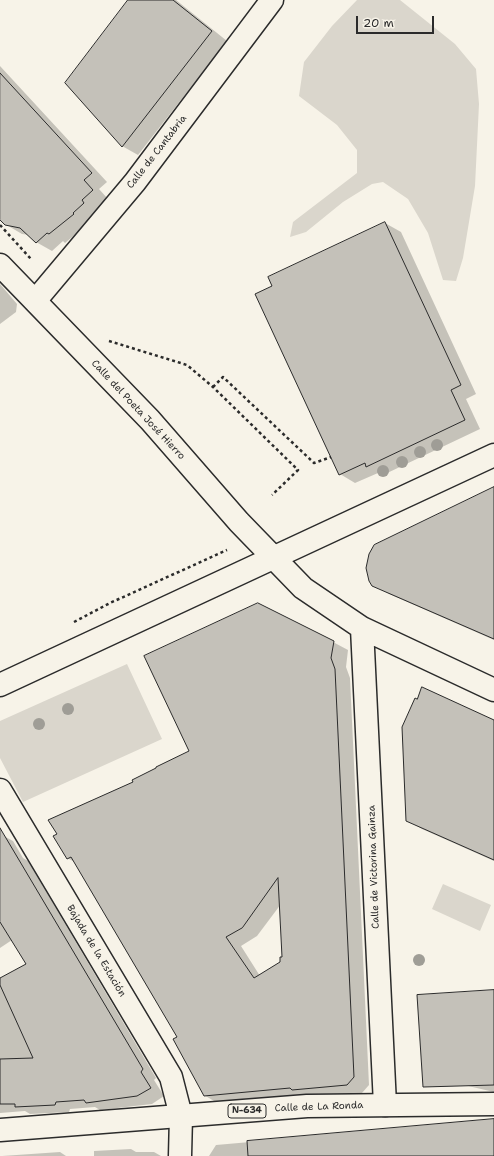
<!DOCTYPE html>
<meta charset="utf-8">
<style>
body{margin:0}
#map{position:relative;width:494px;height:1156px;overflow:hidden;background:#f7f3e8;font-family:"Shantell Sans",sans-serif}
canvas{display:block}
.scale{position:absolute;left:356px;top:16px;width:78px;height:18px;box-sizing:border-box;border:2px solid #2b2b2b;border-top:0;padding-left:5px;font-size:12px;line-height:14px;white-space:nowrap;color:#2b2b2b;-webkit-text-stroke:3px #f7f3e8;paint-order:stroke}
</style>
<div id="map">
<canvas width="494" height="1156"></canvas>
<div class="scale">20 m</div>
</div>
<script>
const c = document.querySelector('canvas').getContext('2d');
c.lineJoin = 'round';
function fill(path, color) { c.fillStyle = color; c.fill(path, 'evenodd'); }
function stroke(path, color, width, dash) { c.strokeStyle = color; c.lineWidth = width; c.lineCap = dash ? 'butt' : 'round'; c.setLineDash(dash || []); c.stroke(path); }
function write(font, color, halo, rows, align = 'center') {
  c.font = font + ' "Shantell Sans",sans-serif'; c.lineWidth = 3; c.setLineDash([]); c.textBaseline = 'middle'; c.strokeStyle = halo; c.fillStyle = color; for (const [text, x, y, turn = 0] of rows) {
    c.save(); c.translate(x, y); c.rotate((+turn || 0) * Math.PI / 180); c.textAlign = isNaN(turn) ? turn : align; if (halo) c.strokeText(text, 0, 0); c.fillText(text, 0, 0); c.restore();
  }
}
fill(new Path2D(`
 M 357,0 L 400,0 L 455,44 L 476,69 L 479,104 L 475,186 L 463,258 L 456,281 L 443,280 L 428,233 L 408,199 L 383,182 L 372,184 L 343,202 L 306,232 L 290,237 L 293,222 L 357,173 L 357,150 L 337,125 L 299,96 L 304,62 L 332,26 Z
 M 127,664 L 162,739 L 23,802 L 0,758 L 0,721 Z
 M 443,884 L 491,905 L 480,931 L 432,909 Z`), '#dad6cc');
fill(new Path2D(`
 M 130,0 L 176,0 L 227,41 L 138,155 L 122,146 Z
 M 0,66 L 107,182 L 99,189 L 108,199 L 97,209 L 99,212 L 89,223 L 65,243 L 63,241 L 52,251 L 36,242 L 29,235 L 22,234 L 5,224 L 0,218 Z
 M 385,223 L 401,232 L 476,394 L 466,399 L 480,429 L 383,475 L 378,473 L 355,483 L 340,474 L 273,287 Z
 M 0,284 L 17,304 L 16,312 L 0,324 Z
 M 494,489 L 494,640 L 389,594 L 373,585 Z
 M 333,642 L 348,650 L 346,667 L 350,678 L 369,1085 L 362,1093 L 219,1104 L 204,1095 L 178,1038 L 75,862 L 67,858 L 135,782 L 191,751 ZM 281,904 L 283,958 L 281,963 L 260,976 L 241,946 L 257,936 Z
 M 494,721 L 494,861 L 422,829 L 407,820 Z
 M 0,834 L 13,841 L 23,858 L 28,861 L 156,1078 L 154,1080 L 164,1096 L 152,1104 L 100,1110 L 95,1107 L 70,1109 L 69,1112 L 30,1114 L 25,1111 L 0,1113 L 0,980 L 27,964 L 12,940 L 0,948 Z
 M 494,994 L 494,1092 L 438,1079 Z
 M 488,1121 L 494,1123 L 494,1156 L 209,1156 L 216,1145 Z
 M 131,1149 L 136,1152 L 154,1152 L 161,1156 L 94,1156 L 94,1151 Z
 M 60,1152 L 66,1156 L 2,1156 Z`), '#0003');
const building = new Path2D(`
 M 128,0 L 173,0 L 212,31 L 122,147 L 65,83 Z
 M 0,73 L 92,173 L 84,180 L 93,190 L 82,200 L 84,203 L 73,213 L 74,214 L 49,234 L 47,233 L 36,243 L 20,228 L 5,225 L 0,220 Z
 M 385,222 L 461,385 L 451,390 L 465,420 L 366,467 L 365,463 L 339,475 L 255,294 L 272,286 L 268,277 Z
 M 494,487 L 494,639 L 372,586 L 369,581 L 366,568 L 369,554 L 374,545 Z
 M 258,603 L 334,641 L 331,658 L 335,669 L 354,1077 L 347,1085 L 292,1090 L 290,1088 L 204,1096 L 173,1039 L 177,1037 L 71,857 L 67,859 L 53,836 L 57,834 L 48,820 L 133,782 L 132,780 L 156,768 L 156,767 L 189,751 L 144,656 ZM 278,878 L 282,957 L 280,957 L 280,962 L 254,978 L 226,937 L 242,928 Z
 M 422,687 L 494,720 L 494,860 L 406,821 L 402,727 L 415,698 L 417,699 Z
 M 0,828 L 143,1069 L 141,1072 L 151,1088 L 137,1096 L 86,1103 L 84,1100 L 56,1102 L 55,1105 L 15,1107 L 15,1104 L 0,1104 L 0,1059 L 33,1058 L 0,985 L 0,978 L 26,964 L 0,922 Z
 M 494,990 L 494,1085 L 423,1087 L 417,995 Z
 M 494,1119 L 494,1156 L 248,1156 L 247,1141 Z`);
fill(building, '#c4c1b9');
stroke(building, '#2b2b2b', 1);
const street = new Path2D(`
 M 0,265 L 150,420 L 239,522 L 303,588 L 362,628 L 494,690
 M 35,301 L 135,182 L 272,0
 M 362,628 L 385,1105
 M 0,685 L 494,455
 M 0,790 L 171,1077 L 181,1116 L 180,1156`);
const highway = new Path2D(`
 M 0,1130 L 307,1106 L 494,1104`);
stroke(street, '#2b2b2b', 25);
stroke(highway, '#2b2b2b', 25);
stroke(new Path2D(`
 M 0,225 L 31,259
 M 109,341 L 187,365 L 213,387 L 298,470 L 272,495
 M 213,387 L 223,377 L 314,463 L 331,457
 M 74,622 L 110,603 L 227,550`), '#2b2b2b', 2.5, [3, 3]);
stroke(street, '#f7f3e8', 22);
stroke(highway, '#f7f3e8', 22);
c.fillStyle = '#9f9d96';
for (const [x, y] of [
 [437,445],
 [420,452],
 [402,462],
 [383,471],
 [68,709],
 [39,724],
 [419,960]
]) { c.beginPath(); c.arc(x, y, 6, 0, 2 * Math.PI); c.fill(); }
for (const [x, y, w] of [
 [247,1111,38]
]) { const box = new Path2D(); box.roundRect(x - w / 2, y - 7, w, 14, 3); c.fillStyle = '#f7f3e8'; c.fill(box); stroke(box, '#2b2b2b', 1); }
write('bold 9px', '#2b2b2b', null, [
 ["N-634",247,1111]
]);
write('10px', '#2b2b2b', '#f7f3e8', [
 ["Calle de Cantabria",157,152,-52],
 ["Calle del Poeta José Hierro",138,410,47],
 ["Calle de Victorina Gainza",374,867,-92],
 ["Bajada de la Estación",96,951,59],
 ["Calle de La Ronda",319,1107,-2]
]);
</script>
